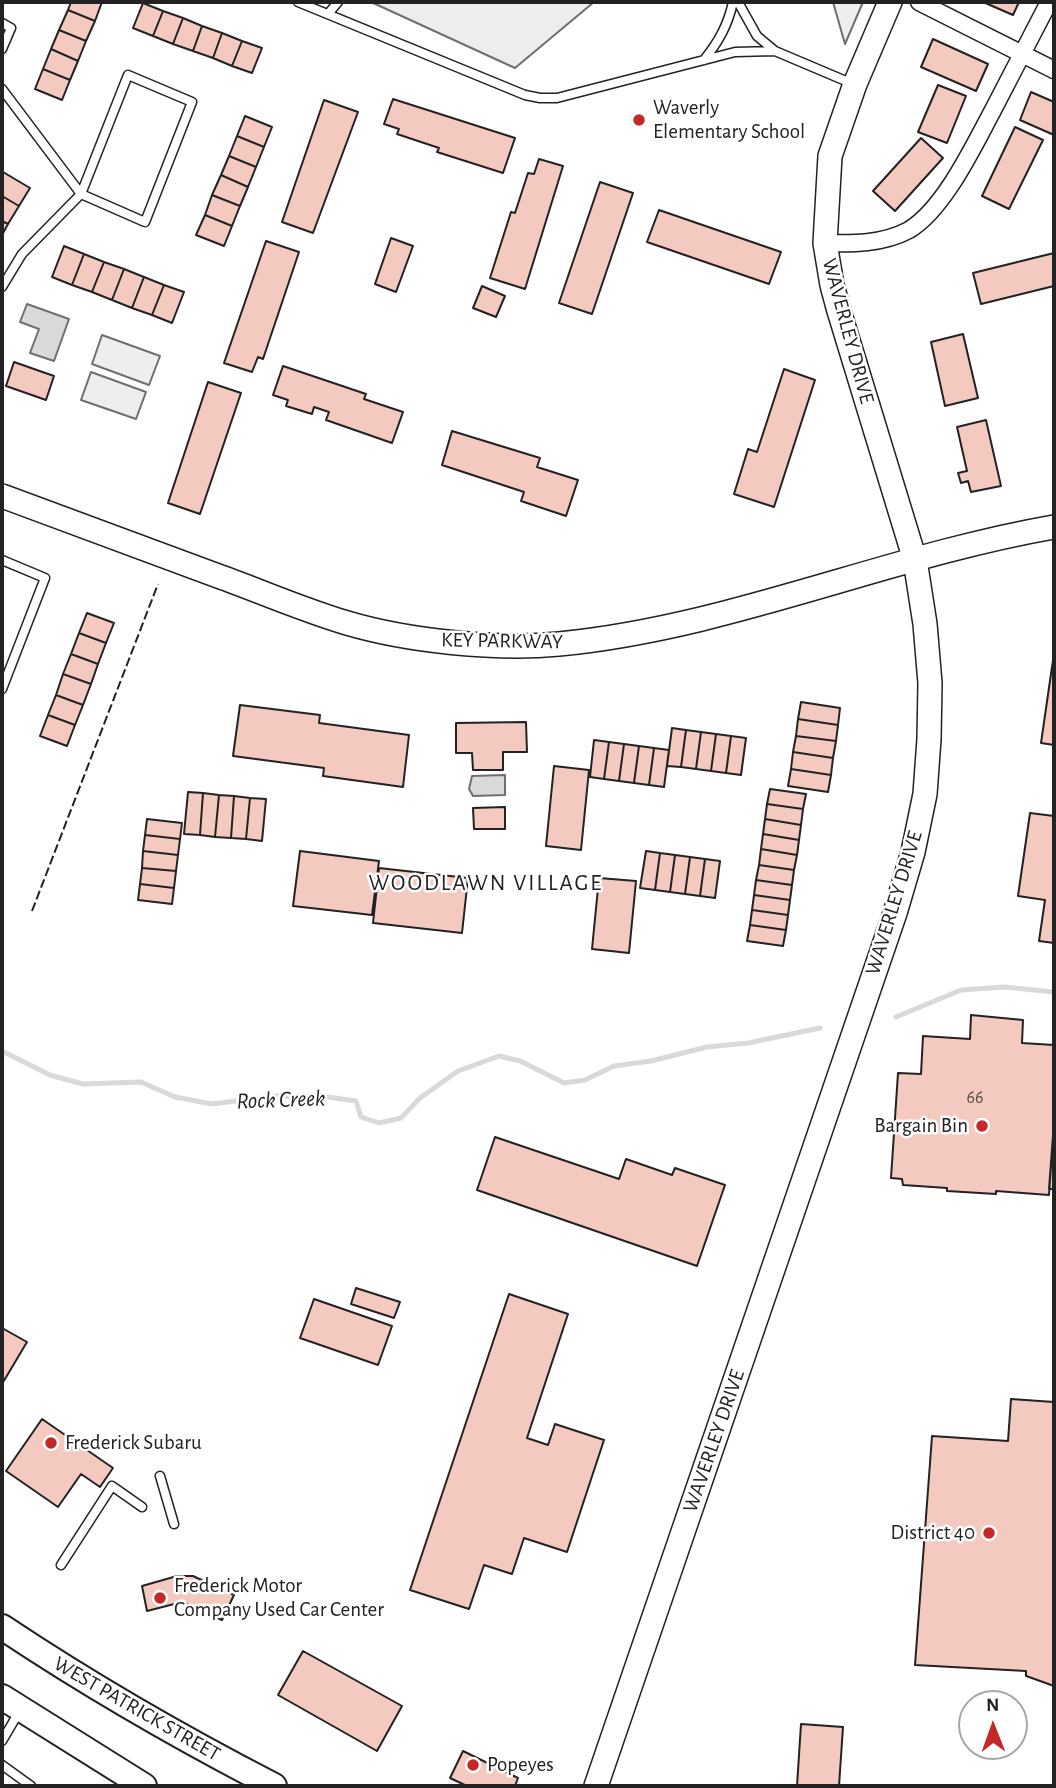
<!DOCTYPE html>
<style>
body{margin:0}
#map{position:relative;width:1056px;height:1788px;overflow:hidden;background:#fff;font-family:"Alegreya Sans",sans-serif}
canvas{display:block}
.frame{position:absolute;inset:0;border:4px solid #222;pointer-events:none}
.north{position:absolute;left:958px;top:1690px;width:70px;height:70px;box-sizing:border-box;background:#fff;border:2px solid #a7a7a7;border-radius:50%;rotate:359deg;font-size:19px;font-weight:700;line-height:28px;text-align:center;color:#222}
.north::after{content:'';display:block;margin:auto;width:24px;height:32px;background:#c62828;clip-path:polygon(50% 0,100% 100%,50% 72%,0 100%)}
</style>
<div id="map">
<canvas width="1056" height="1788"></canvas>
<div class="frame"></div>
<div class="north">N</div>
</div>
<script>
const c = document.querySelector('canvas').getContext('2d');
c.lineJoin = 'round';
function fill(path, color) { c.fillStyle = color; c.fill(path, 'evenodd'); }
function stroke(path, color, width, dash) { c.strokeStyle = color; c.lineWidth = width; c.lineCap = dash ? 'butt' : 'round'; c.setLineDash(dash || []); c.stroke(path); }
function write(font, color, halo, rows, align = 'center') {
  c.font = font + ' "Alegreya Sans",sans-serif'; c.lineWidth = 5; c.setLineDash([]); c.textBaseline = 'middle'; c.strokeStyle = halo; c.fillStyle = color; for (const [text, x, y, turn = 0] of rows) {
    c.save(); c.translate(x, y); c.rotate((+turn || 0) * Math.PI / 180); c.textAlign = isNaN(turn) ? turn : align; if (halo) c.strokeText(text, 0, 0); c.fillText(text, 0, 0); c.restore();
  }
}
const green = new Path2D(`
 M 833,2 L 863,2 L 845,44 Z
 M 102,335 L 160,356 L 149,385 L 92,364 Z
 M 91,372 L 146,392 L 136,419 L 81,400 Z`);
fill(green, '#eee');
stroke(green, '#6f6f6f', 2);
const parking = new Path2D(`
 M 371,2 L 594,2 L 515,68 Z`);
fill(parking, '#ededed');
stroke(parking, '#6f6f6f', 2);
const water = new Path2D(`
 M 27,304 L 69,319 L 54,361 L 30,353 L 39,329 L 20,322 Z
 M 505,775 L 505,795 L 473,796 L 469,789 L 472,776 Z`);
fill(water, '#d9d9d9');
stroke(water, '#6f6f6f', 2);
stroke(new Path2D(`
 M 896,1017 L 961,990 L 1004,987 L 1054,992
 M 2,1051 L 50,1075 L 83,1084 L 141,1082 L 175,1097 L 212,1104 L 276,1096 L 328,1097 L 356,1101 L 361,1117 L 379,1123 L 401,1118 L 420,1098 L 458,1071 L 499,1056 L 520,1061 L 564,1083 L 585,1080 L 614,1066 L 651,1061 L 707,1047 L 748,1043 L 820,1028`), '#d9d9d9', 5);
const building = new Path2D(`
 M 71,2 L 102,2 L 95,21 L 68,10 Z
 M 983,2 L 1019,2 L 1013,15 Z
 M 143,3 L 163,11 L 153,36 L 133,28 Z
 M 68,10 L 95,21 L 86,41 L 59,30 Z
 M 163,11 L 183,18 L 173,44 L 153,36 Z
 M 183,18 L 202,26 L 193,51 L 173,44 Z
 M 202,26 L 222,33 L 213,58 L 193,51 Z
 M 59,30 L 86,41 L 78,61 L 51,49 Z
 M 222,33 L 242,41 L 232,66 L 213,58 Z
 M 933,39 L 988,64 L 976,91 L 921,67 Z
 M 242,41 L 262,48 L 252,73 L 232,66 Z
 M 51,49 L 78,61 L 70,80 L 43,69 Z
 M 43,69 L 70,80 L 62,100 L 35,89 Z
 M 938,85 L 966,96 L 947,143 L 918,132 Z
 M 1031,92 L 1054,102 L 1054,135 L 1020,120 Z
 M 393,99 L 515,138 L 503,173 L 437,152 L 439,148 L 397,134 L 399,129 L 384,124 Z
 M 324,100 L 358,112 L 313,233 L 282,222 Z
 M 245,116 L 272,127 L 264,147 L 237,136 Z
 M 1015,127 L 1043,140 L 1009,209 L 982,196 Z
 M 237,136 L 264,147 L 256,167 L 229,156 Z
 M 921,138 L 943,158 L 895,211 L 873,191 Z
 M 229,156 L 256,167 L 248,187 L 221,175 Z
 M 539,159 L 563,166 L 525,289 L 490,278 L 511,212 L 515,213 L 528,173 L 534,174 Z
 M 3,172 L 30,188 L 19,206 L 2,196 Z
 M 221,175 L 248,187 L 240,206 L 212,195 Z
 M 600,182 L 633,193 L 592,314 L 559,303 Z
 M 212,195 L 240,206 L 232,226 L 205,215 Z
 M 2,196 L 19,206 L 8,224 L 2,221 Z
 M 659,210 L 781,252 L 769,284 L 647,242 Z
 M 205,215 L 232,226 L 224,246 L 196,235 Z
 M 2,221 L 8,224 L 2,235 Z
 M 391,238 L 413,246 L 396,292 L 375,284 Z
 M 266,241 L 299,252 L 263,359 L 258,357 L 252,372 L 224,363 Z
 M 64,246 L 84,254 L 72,285 L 52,277 Z
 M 1054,253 L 1054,286 L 981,304 L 973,273 Z
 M 84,254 L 104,262 L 92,292 L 72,285 Z
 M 104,262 L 124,269 L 112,300 L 92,292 Z
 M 124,269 L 144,277 L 132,308 L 112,300 Z
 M 144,277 L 164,285 L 152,315 L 132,308 Z
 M 164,285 L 184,292 L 172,323 L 152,315 Z
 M 482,286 L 505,296 L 496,317 L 473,308 Z
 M 963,334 L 978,398 L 945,406 L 931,342 Z
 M 14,362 L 54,376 L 46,400 L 6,386 Z
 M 283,366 L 366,394 L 364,399 L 403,412 L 392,443 L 326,420 L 329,412 L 314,407 L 312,414 L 286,406 L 288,400 L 273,395 Z
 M 784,369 L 815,380 L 774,507 L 734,494 L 748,449 L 757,452 Z
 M 208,382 L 241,393 L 200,514 L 168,503 Z
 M 986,420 L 1001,486 L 971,492 L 968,481 L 961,483 L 958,473 L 967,471 L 957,427 Z
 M 452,431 L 540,458 L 537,467 L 578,480 L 566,516 L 521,501 L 524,492 L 442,465 Z
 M 87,613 L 114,623 L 106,643 L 79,633 Z
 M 79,633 L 106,643 L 98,664 L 71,654 Z
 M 71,654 L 98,664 L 91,684 L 63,674 Z
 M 1053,660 L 1054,660 L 1054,745 L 1041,743 Z
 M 63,674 L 91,684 L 83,705 L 56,695 Z
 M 56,695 L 83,705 L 75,725 L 48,715 Z
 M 801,702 L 840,708 L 838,725 L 798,719 Z
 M 240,705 L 320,715 L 319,723 L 409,735 L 403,787 L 323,776 L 324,768 L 233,756 Z
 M 48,715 L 75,725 L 67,746 L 40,736 Z
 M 798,719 L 838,725 L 836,741 L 796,736 Z
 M 526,722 L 527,752 L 503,752 L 503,770 L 473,770 L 472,753 L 456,753 L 456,723 Z
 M 672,728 L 686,730 L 681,767 L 667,766 Z
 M 686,730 L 701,732 L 696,769 L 681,767 Z
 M 701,732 L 716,734 L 711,771 L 696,769 Z
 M 716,734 L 731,736 L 726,773 L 711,771 Z
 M 731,736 L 746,738 L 741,775 L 726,773 Z
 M 796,736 L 836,741 L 833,758 L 793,752 Z
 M 594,740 L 609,742 L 604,779 L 590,777 Z
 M 609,742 L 624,744 L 619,781 L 604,779 Z
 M 624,744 L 639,746 L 634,783 L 619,781 Z
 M 639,746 L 654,748 L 649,785 L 634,783 Z
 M 654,748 L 669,750 L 664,787 L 649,785 Z
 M 793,752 L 833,758 L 831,775 L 791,769 Z
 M 554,766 L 589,770 L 581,850 L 546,846 Z
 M 791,769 L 831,775 L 828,792 L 788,786 Z
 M 770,789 L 806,794 L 803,809 L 767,804 Z
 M 188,792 L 203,793 L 200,835 L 184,834 Z
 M 203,793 L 219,795 L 215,837 L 200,835 Z
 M 219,795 L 234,796 L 231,838 L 215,837 Z
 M 234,796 L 250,798 L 246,839 L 231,838 Z
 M 250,798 L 266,799 L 262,841 L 246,839 Z
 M 767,804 L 803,809 L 801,825 L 765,819 Z
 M 505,807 L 505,829 L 474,829 L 473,808 Z
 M 1030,813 L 1054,816 L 1054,943 L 1039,941 L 1045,900 L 1018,896 Z
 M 147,819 L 182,823 L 180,839 L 145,835 Z
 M 765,819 L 801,825 L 799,840 L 763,834 Z
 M 763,834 L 799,840 L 797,855 L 761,849 Z
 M 145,835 L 180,839 L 178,855 L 143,851 Z
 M 761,849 L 797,855 L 794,870 L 759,865 Z
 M 143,851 L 178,855 L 176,871 L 142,868 Z
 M 300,851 L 379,861 L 372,915 L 293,906 Z
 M 646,851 L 660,853 L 655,890 L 640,888 Z
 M 660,853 L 675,855 L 670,892 L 655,890 Z
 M 675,855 L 690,857 L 685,894 L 670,892 Z
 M 690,857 L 705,859 L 700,896 L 685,894 Z
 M 705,859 L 720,861 L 715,898 L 700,896 Z
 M 759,865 L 794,870 L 792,885 L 756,880 Z
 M 142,868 L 176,871 L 174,888 L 140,884 Z
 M 379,868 L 468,878 L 462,933 L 373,923 Z
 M 599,878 L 636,881 L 629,953 L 592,949 Z
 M 756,880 L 792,885 L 790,900 L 754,895 Z
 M 140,884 L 174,888 L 172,904 L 138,900 Z
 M 754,895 L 790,900 L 788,915 L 752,910 Z
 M 752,910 L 788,915 L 786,930 L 750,925 Z
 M 750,925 L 786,930 L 783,946 L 747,941 Z
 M 971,1015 L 1023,1020 L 1022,1043 L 1054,1045 L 1054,1122 L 1049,1195 L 996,1191 L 996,1194 L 947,1191 L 947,1188 L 903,1185 L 902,1179 L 891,1178 L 898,1073 L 921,1074 L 923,1036 L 970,1039 Z
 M 1054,1122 L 1054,1189 L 1049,1189 Z
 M 495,1137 L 619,1179 L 626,1159 L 672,1175 L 675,1168 L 725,1185 L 697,1266 L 477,1190 Z
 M 356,1288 L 400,1302 L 394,1318 L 351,1304 Z
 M 509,1294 L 568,1314 L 527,1438 L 548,1445 L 555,1424 L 604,1440 L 567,1552 L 524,1538 L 512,1574 L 484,1565 L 469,1609 L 410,1590 Z
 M 314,1299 L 392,1326 L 378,1365 L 300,1338 Z
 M 2,1328 L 27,1342 L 2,1384 Z
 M 1011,1399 L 1054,1402 L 1054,1686 L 1029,1677 L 1026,1676 L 1026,1671 L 915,1665 L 932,1436 L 1008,1441 Z
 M 42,1419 L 113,1468 L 100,1487 L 81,1474 L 58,1507 L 6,1471 Z
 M 177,1576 L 193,1576 L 234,1595 L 222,1620 L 182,1602 L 147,1611 L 142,1586 Z
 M 303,1651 L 402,1706 L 377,1751 L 278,1695 Z
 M 801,1724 L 843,1727 L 839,1786 L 797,1786 Z
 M 463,1751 L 518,1778 L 515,1786 L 467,1786 L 450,1778 Z`);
fill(building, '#f3c9c0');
stroke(building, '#222', 2);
const lane = new Path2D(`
 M 298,2 L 525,95 L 540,98 L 557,98 L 735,52 L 775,51
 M 738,2 L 757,36 L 775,51 L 853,84
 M 328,14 L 338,2
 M 2,23 L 11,28 L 2,49
 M 704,60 C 719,41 728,25 733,2
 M 128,75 L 192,102 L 145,222 L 81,194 Z
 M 2,89 L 81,194 L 22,254 L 2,287
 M 2,560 L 45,578 L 2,689
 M 160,1476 L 174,1524
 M 61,1565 L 112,1486 L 142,1507
 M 2,1741 L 19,1712
 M 2,1765 L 31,1786`);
const street = new Path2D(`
 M 919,2 L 1054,70
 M 825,243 C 852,244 883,244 909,230 C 944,209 973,147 992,112 C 1011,75 1030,39 1049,2`);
const secondary = new Path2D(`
 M 2,496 C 74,523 146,550 218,576 C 260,591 303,610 347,623 C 408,641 495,650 559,644 C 728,628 887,556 1054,527
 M 596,1786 L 895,913 L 913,852 L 925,794 L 929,739 L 930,683 L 925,624 L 915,560 L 839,311 L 832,285 L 825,243 L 830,156 L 855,84 L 890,2`);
const primary = new Path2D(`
 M 2,1627 C 89,1685 181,1738 274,1786
 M 2,1697 L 144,1786`);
stroke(lane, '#222', 11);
stroke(street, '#222', 19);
stroke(secondary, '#222', 26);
stroke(primary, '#222', 28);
stroke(lane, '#fff', 8);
stroke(street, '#fff', 16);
stroke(secondary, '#fff', 23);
stroke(primary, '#fff', 24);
stroke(new Path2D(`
 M 32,911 L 158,584`), '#222', 2, [9, 3.5]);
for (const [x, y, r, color] of [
 [639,120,7,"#c62828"],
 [982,1126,7,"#c62828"],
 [51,1443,7,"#c62828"],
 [989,1533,7,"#c62828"],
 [160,1598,7,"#c62828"],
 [473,1765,7,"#c62828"]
]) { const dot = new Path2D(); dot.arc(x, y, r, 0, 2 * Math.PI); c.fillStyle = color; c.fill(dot); stroke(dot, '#fff', 2.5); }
write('18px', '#564c4a', null, [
 ["66",975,1098]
]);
write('21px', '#222', '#fff', [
 ["Waverly",653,108],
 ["Elementary School",653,132],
 ["Bargain Bin",968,1126,"right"],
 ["Frederick Subaru",65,1443],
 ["District 40",975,1533,"right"],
 ["Frederick Motor",174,1586],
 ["Company Used Car Center",174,1610],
 ["Popeyes",487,1765]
], 'left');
write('21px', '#222', '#fff', [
 ["WAVERLEY DRIVE",848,331,75],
 ["KEY PARKWAY",502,641,1],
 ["WAVERLEY DRIVE",894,903,-73],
 ["WAVERLEY DRIVE",714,1441,-71],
 ["WEST PATRICK STREET",137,1709,30]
]);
c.letterSpacing = '2px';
write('23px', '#222', '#fff', [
 ["WOODLAWN VILLAGE",486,883]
]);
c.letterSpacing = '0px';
write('italic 23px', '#222', '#fff', [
 ["Rock Creek",281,1100,-2]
]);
</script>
